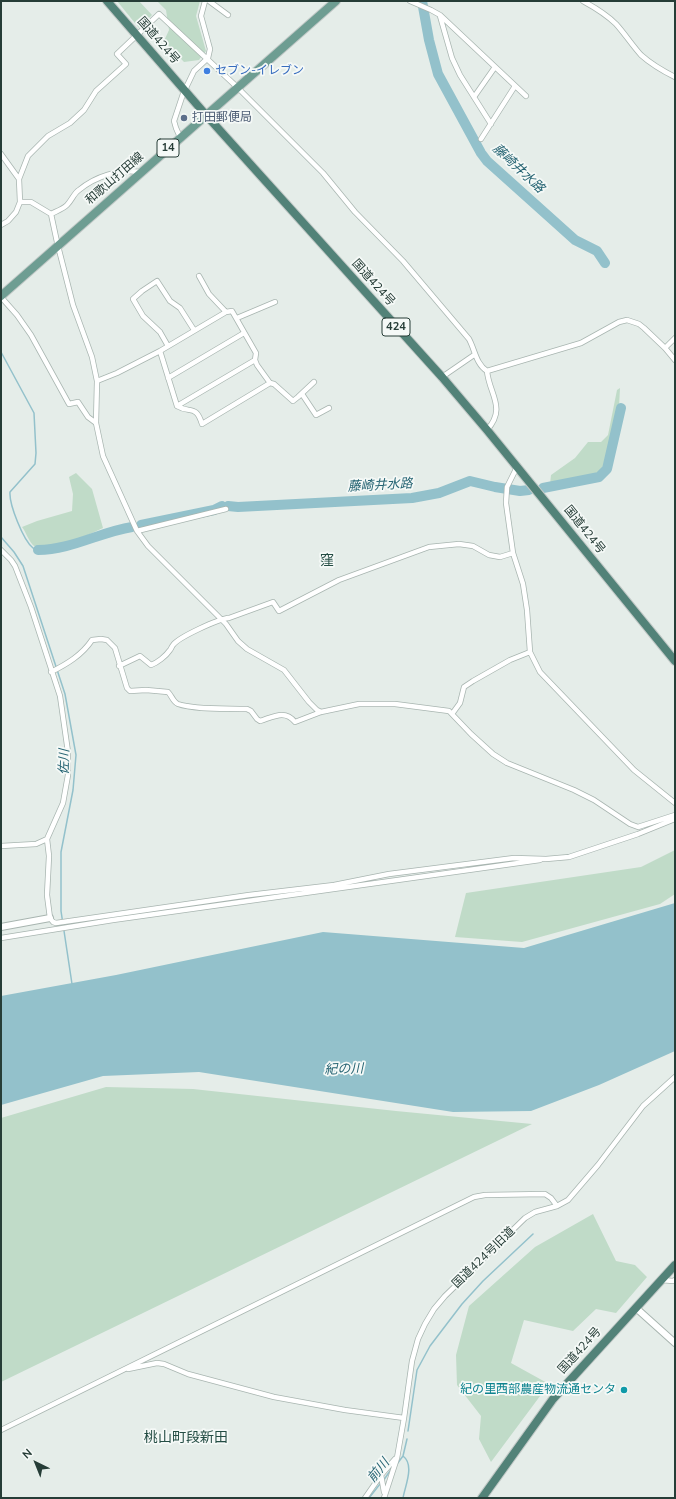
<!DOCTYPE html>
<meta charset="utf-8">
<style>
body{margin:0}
#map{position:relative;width:676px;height:1499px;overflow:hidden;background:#e5ede9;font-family:"Nunito Sans",sans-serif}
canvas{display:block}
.frame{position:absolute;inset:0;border:2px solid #263d37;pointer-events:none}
.north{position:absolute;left:16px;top:1443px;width:40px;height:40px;-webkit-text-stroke:3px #f5f9f7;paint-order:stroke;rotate:317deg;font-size:11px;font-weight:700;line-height:16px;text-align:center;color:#263d37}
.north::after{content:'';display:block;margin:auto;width:14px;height:18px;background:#263d37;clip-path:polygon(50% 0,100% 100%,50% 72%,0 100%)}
</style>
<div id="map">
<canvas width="676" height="1499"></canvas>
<div class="frame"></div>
<div class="north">N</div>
</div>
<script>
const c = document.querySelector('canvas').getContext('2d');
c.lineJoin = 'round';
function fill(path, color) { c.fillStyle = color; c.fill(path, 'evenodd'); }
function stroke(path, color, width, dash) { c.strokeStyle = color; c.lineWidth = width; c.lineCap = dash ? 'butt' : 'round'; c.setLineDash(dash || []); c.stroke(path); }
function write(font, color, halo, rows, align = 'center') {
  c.font = font + ' "Nunito Sans","Noto Sans JP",sans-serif'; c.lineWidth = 3.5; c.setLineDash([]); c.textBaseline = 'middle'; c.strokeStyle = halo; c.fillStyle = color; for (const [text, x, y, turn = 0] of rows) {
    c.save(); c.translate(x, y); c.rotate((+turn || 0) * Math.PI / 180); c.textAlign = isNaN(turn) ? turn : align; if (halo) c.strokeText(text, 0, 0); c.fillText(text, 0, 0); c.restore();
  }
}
fill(new Path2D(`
 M 117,1 L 139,1 L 152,15 L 139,28 Z
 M 157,1 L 200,1 L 196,16 L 206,51 L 199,60 L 184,62 L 164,41 L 169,30 L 166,10 Z
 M 620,388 L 619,407 L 604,465 L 598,473 L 593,476 L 550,484 L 551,475 L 575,458 L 588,442 L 601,442 L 608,435 L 617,390 Z
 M 76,473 L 92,489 L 103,528 C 90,534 46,555 34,546 C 29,542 26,532 22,527 L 37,521 L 72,511 L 73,494 L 69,477 Z
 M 675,850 L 675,894 L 660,904 L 522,942 L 455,937 L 466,893 L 641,867 Z
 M 106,1087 L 193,1089 L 396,1111 L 532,1124 L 1,1382 L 1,1118 Z
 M 593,1214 L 616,1261 L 635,1265 L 647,1277 L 616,1313 L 596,1309 L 573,1331 L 524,1320 L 511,1363 L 549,1384 L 491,1462 L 479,1439 L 481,1416 L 457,1385 L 456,1355 L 469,1306 L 535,1247 Z`), '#c0dbc8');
fill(new Path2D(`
 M 675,903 L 675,1051 L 599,1085 L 531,1111 L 453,1112 L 199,1072 L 103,1076 L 1,1105 L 1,996 L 116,975 L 323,932 L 524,948 Z`), '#93c1cb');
stroke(new Path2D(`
 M 1,352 L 34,413 L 36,453 L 35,464 L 10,492 C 9,504 23,540 33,548 C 34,549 36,550 38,550
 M 1,537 L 14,552 L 23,566 L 65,694 L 76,755 L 73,790 L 61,852 L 61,911 L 72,984
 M 408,1431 L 417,1370 L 430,1346 L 462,1304 L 483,1281 L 533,1234
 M 397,1464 L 403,1456 L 407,1439
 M 383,1481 L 390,1471
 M 369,1498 L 380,1484
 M 403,1498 C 405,1486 415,1465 403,1456`), '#93c1cb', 1.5);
stroke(new Path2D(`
 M 422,1 L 429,40 L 438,74 L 481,153 L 487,161 L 575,240 L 597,251 L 605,263
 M 543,488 L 599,477 L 607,469 L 621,408
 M 228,506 L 238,507 L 412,498 L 439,493 L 470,481 L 495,487 L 520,491 L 529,490
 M 141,525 L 214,510 L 222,506
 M 38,550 C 71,550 100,532 132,527`), '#93c1cb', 10);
const minor = new Path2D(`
 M 209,1 L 228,15
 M 410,1 L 431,10 L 440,15 L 526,96
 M 583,1 C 594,7 606,14 616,24 C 625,34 632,45 641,55 C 651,64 663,71 675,77
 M 440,16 L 452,58 L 460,75 L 491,124
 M 474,97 L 495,67
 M 180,137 L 176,128 L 174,121 L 183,94 L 194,71 L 208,58 L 210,49 L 201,16 L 205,1
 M 481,139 L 515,86
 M 1,154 L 19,179
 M 20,202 L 31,202 L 51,214 L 57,242 L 73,305 L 92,357 L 97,381 L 96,423 L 103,456 L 137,531 L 148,546 L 226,624 L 238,641 L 247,649 L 284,670 L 309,702 L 317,710 L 321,712
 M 51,214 C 57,211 63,209 67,205 C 72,200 74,193 79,190 C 96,176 119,169 140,172
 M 1,225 L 8,221 L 16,212 L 20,202 L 19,179 L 28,156 L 48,136 L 70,123 L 84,110 L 96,91 L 126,64 L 117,54 L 159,14 L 237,87 L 323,173 L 355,212 L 403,261 L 469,339 C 475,350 476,364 487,371 C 489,394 507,408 487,430
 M 199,276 L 209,294 L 226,312
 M 1,297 L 17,315 L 31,335 L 69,404 L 78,402 L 88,417 L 96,423
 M 232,311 L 256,353 L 255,360 L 177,406 L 160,351 L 226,312 Z
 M 237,318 L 275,302
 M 168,346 L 160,332 L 143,316 L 133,299 L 142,291 L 157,281 L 170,301 L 180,308 L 194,330
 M 665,348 L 675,338
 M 255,360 L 257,365 L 270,383 L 274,384 L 293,401 L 298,397 L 314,382
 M 487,371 L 581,343 L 619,322 L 627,320 L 639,324 L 644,328 L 665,348 L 675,360
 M 442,377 L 474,355
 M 168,378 L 244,333
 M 97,381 L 117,373 L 160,351
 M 302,394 L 316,415 L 329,408
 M 177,406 C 190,414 196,404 202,424 L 270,383
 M 517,467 L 507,487 L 506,503 L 513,553 L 523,584 L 527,610 L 530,652 L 540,672 L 634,770 L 675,803
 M 137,531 L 226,509
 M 1,550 L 11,560 L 15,566 L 31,607 L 60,696 L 68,752 L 68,775 L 63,803 L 47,839 L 49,856 L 47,895 L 50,918 L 53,922 L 56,923 L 249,895 L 334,885 L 389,874 L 514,858 L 546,859 L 569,857 L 638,834 L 675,819
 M 119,666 L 140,656 L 151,665 C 157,663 166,656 170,650 C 171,649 172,646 173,645 C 179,637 218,619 229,618 L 273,602 L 279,611 L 339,580 L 429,547 L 459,544 L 473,546 L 489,555 L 500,557 L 513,553
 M 51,672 C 67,664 82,655 92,640 L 101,639 L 107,640 L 115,648 L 127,688 L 130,691 L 146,690 L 168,692 C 172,696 173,702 178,704 C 195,710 228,708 247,709 L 251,711 L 257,719 L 260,721 C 273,717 285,709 295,722 L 321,712 L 359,704 L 395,704 L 449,711 L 471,734 L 493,754 L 507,763 L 574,790 L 594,800 L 630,824 L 638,827 L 675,815
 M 452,714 L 460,703 L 464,687 L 473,681 L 510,660 L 530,652
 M 1,846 L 36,844 L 47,839
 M 1,938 L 113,920 L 540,860
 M 661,1280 L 673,1281 L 675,1280
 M 128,1369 L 157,1363 L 164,1364 L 188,1374 L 274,1397 L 345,1410 L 404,1418
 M 1,1430 L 474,1197 L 485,1195 L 545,1194 L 551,1198 L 557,1206
 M 384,1492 L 381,1475 L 395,1459
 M 365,1498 L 381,1475
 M 384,1498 L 397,1458 L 404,1418 L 412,1361 L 418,1339 L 425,1324 L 434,1309 L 445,1296 L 525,1218 L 535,1212 L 557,1206 L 568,1200 L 598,1165 L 643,1106 L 675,1077`);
const tertiary = new Path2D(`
 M 1,927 L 50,918
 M 636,1308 L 675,1343`);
const primary = new Path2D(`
 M 1,296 L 336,1`);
const trunk = new Path2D(`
 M 107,1 L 206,115 L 442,377 L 487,430 L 675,661
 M 482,1498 L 553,1399 L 675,1265`);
stroke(minor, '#a8b5b0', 6);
stroke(tertiary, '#a8b5b0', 8);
stroke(primary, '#c2c9c7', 10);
stroke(trunk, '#c2c9c7', 10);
stroke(minor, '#fff', 4.5);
stroke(tertiary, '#fff', 6);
stroke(primary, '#6e9d92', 8);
stroke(trunk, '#528278', 8);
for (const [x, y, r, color] of [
 [207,71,4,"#3f7fe0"],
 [184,118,4,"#5c6f8a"],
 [624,1390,4,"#0f9aa8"]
]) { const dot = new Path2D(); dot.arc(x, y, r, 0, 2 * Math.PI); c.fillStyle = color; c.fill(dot); stroke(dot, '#f5f9f7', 1.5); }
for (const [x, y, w] of [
 [168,148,22],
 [396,327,28]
]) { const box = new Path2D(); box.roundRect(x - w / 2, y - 9, w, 18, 3); c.fillStyle = '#f5f9f7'; c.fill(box); stroke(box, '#263d37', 1); }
write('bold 11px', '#263d37', null, [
 ["14",168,148],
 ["424",396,327]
]);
write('12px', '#263d37', '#f5f9f7', [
 ["国道424号",158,41,49],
 ["和歌山打田線",115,179,-41],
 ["国道424号",373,283,48],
 ["国道424号",584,530,51],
 ["国道424号旧道",484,1258,-44],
 ["国道424号",580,1351,-48]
]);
write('12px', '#366cbe', '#f5f9f7', [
 ["セブン-イレブン",215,71]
], 'left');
write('12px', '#4e5e75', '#f5f9f7', [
 ["打田郵便局",192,118]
], 'left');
write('12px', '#0d838f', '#f5f9f7', [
 ["紀の里西部農産物流通センタ",616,1390]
], 'right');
write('italic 13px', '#266473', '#f5f9f7', [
 ["藤崎井水路",518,169,43],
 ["藤崎井水路",380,486,-3],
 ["佐川",65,762,-89],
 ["紀の川",344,1070,-2],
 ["前川",379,1471,-51]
]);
write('14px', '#244d44', '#f5f9f7', [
 ["窪",327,562],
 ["桃山町段新田",186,1439]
]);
</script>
